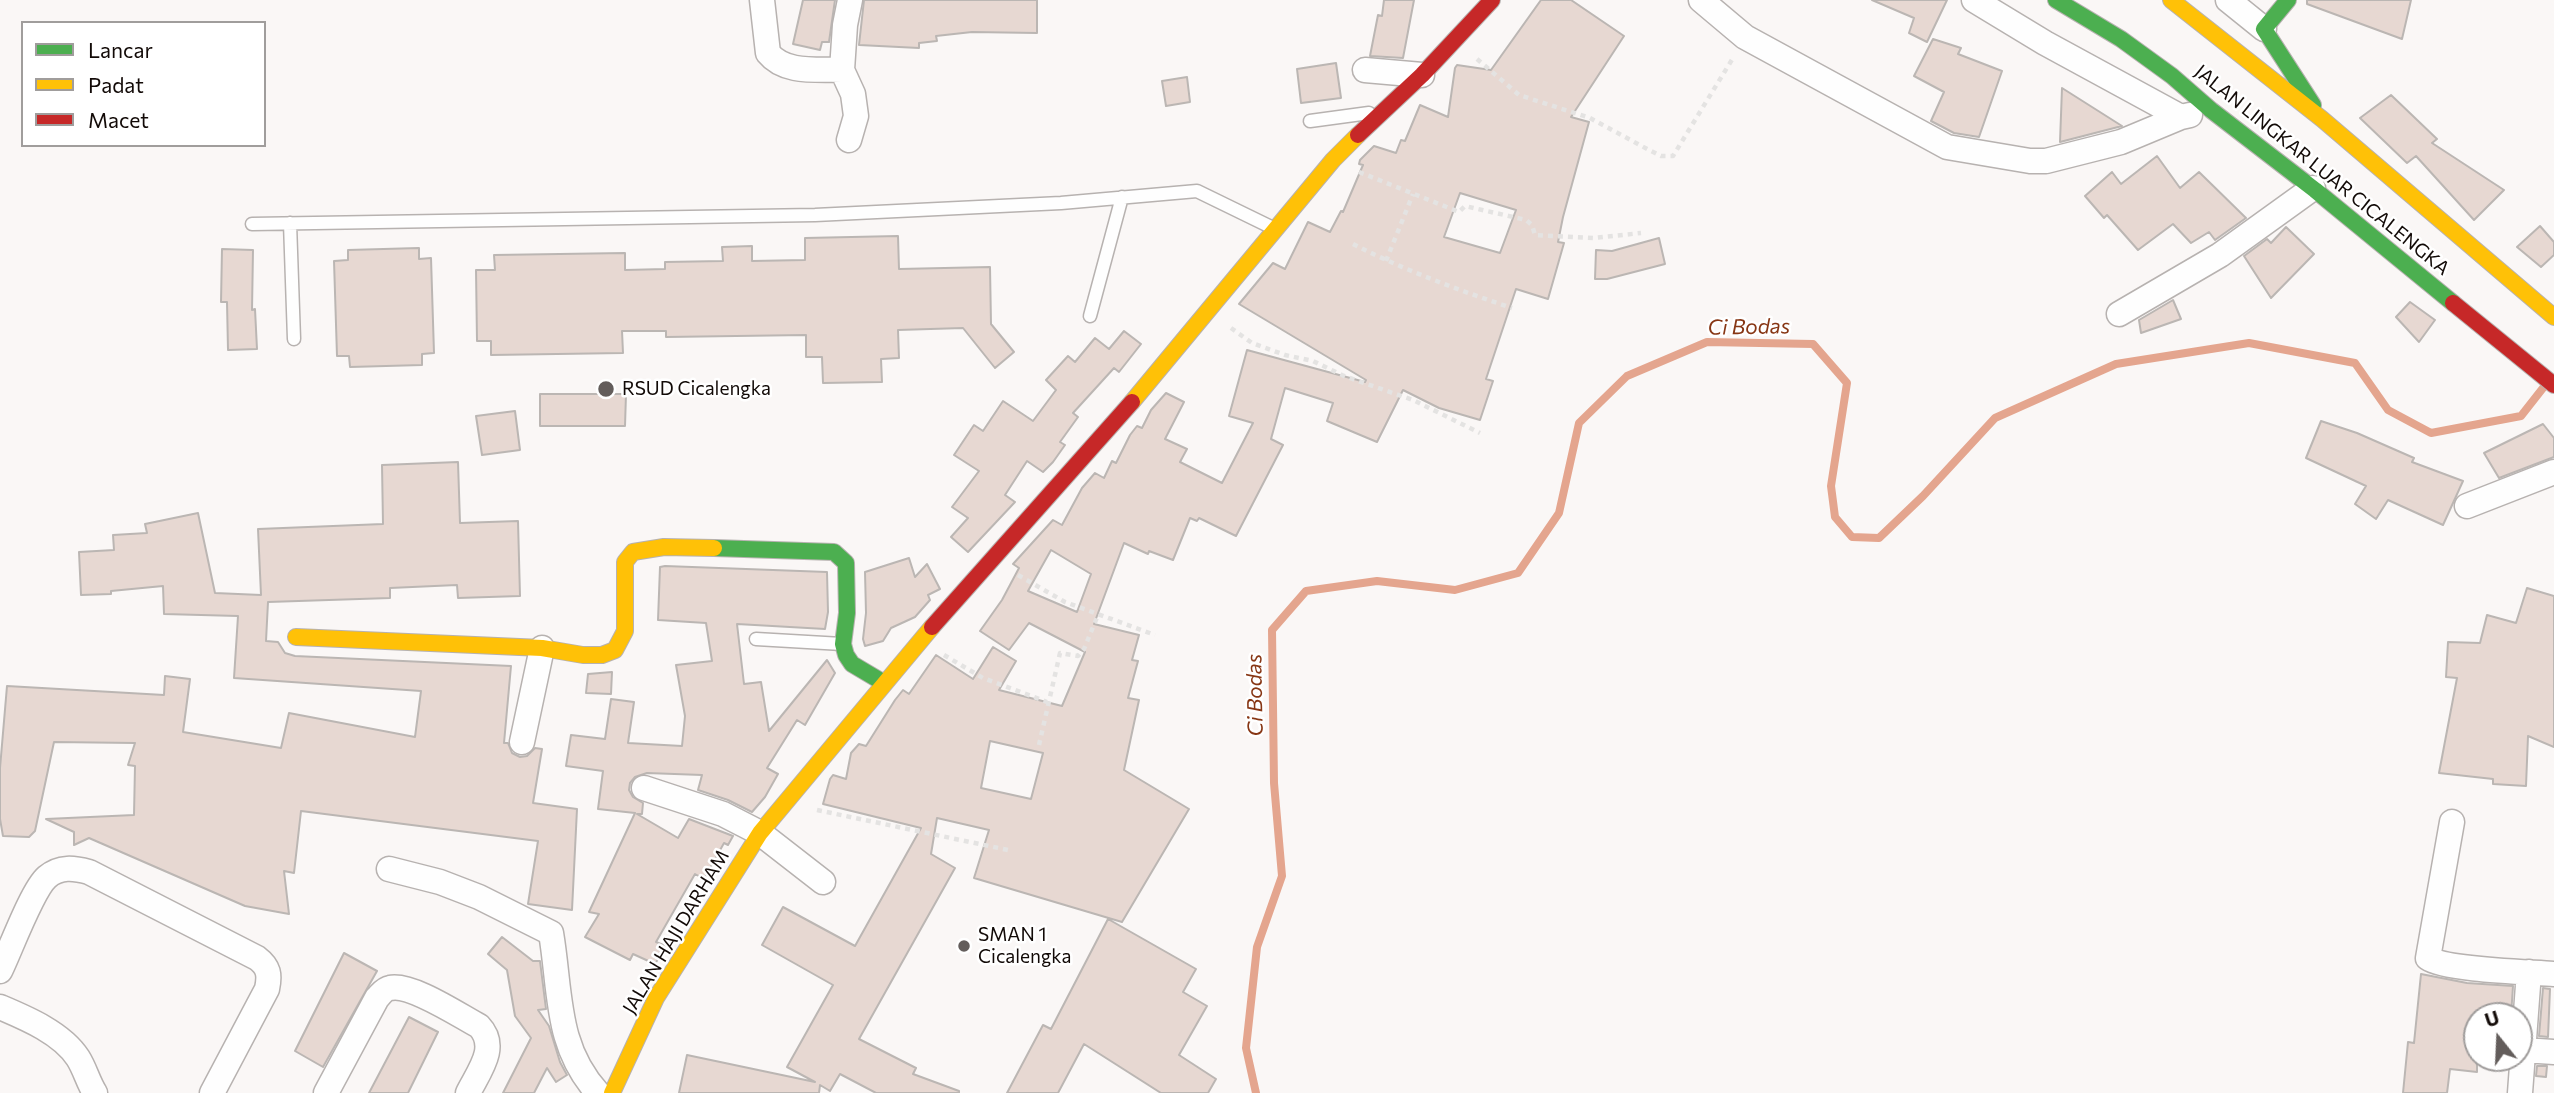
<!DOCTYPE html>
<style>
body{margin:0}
#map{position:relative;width:2554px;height:1093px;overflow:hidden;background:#faf7f6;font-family:Commissioner,sans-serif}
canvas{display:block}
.legend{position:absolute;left:21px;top:21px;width:245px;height:126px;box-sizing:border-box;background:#fff;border:2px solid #a09d9c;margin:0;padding:9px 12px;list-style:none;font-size:21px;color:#120a07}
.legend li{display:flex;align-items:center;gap:14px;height:35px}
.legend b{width:35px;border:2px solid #a09d9c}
.north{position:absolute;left:2463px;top:1002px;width:70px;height:70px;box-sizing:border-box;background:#fff;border:2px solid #a09d9c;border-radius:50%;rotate:342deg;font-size:19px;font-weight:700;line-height:28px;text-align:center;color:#120a07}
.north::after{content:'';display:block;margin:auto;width:24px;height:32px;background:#635d5b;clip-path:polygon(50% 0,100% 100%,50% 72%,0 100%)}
</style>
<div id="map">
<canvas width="2554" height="1093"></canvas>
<ul class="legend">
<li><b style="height:9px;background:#4caf50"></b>Lancar</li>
<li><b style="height:9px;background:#ffc107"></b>Padat</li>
<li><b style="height:9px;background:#c62828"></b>Macet</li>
</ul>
<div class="north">U</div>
</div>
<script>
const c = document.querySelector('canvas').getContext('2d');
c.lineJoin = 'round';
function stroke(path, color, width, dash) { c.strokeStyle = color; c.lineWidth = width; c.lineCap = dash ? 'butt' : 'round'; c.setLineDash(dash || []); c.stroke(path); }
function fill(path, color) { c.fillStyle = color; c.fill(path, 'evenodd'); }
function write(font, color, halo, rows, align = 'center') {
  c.font = font + ' Commissioner,sans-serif'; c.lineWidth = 5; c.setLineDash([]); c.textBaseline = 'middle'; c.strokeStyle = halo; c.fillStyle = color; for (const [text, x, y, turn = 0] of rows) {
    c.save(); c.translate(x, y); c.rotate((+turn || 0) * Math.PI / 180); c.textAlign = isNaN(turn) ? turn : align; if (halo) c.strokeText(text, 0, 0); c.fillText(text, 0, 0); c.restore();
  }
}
stroke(new Path2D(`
 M 1256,1093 L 1246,1048 L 1257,947 L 1282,876 L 1274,783 L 1272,630 L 1306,591 L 1377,581 L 1455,590 L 1518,573 L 1559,513 L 1579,423 L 1627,376 L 1707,342 L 1813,344 L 1847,383 L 1831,486 L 1835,517 L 1852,537 L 1879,538 L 1923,496 L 1995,418 L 2116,364 L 2249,343 L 2355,363 L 2388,410 L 2431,433 L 2521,416 L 2543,388`), '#e4a58e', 8);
const building = new Path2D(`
 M 803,0 L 835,0 L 829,42 L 822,42 L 820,50 L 793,44 Z
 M 864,0 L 1037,0 L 1037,33 L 972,32 L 936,36 L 937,41 L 919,43 L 919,48 L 859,45 Z
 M 1384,0 L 1414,0 L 1403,58 L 1370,56 L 1378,15 L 1382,16 Z
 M 1541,0 L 1571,0 L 1624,36 L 1571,117 L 1589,122 L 1563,217 L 1558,242 L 1564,243 L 1548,299 L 1516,289 L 1486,379 L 1493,381 L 1480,420 L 1439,408 L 1403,390 L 1377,442 L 1327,421 L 1333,403 L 1285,388 L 1271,439 L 1283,445 L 1236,536 L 1199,518 L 1197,521 L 1190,518 L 1173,560 L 1149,551 L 1148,554 L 1124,543 L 1094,624 L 1139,635 L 1132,660 L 1138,661 L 1128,698 L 1139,700 L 1124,770 L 1189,809 L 1122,922 L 974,878 L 989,830 L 937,818 L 931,854 L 955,868 L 859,1039 L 916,1068 L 913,1074 L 959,1091 L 959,1093 L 876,1093 L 840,1074 L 830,1091 L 820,1085 L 819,1093 L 679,1093 L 687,1055 L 815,1082 L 787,1067 L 833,985 L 762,945 L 783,907 L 855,946 L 921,828 L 823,804 L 830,779 L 833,775 L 846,779 L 851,753 L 859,744 L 866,746 L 895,700 L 903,690 L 909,694 L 936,655 L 973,679 L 993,647 L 1016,661 L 999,690 L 1062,706 L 1085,652 L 1029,623 L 1009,650 L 980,631 L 1002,600 L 1019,568 L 1013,564 L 1053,520 L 1062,525 L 1082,488 L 1095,473 L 1104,478 L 1112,461 L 1116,463 L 1130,435 L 1137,426 L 1142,428 L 1151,410 L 1166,393 L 1184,402 L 1165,439 L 1187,449 L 1180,462 L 1222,483 L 1253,423 L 1229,416 L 1247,350 L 1365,382 L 1366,380 L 1239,304 L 1273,263 L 1285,269 L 1308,222 L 1330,232 L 1341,211 L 1343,212 L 1363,165 L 1359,164 L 1360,160 L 1374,146 L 1396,153 L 1401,140 L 1405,141 L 1420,105 L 1448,117 L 1455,68 L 1457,65 L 1491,70 ZM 1460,193 L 1516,210 L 1500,253 L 1444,237 ZM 1051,550 L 1091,574 L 1077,612 L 1028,591 ZM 990,741 L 1043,753 L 1031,799 L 981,788 Z
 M 1872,0 L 1947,0 L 1927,42 L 1909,33 L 1914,18 Z
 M 2307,0 L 2411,0 L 2402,39 L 2307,4 Z
 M 1933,39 L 1961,48 L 1958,54 L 2002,71 L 1979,137 L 1954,133 L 1931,121 L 1944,92 L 1914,76 Z
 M 1336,63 L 1341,98 L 1301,103 L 1297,69 Z
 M 1187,77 L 1190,102 L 1166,106 L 1162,81 Z
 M 2062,88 L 2122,126 L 2060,142 Z
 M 2391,95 L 2437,139 L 2432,143 L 2504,190 L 2474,220 L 2416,156 L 2407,163 L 2360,118 Z
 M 2157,156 L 2180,188 L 2199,172 L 2246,218 L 2215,240 L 2209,232 L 2191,243 L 2173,224 L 2138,250 L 2107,215 L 2104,218 L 2085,196 L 2112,172 L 2121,184 Z
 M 2540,226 L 2554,242 L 2554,255 L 2541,267 L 2517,247 Z
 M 2286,227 L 2314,254 L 2271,298 L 2244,256 L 2267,239 L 2271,243 Z
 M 898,236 L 899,269 L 990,267 L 991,324 L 1014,352 L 995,368 L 963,328 L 898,330 L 899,358 L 881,359 L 882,382 L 823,383 L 822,357 L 806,357 L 806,335 L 666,337 L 666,331 L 622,331 L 623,353 L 491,355 L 491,341 L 477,341 L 476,270 L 495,270 L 494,255 L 625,253 L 625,270 L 665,269 L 665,262 L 723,261 L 722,247 L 752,246 L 752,261 L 805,260 L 805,238 Z
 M 1659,238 L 1665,264 L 1607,279 L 1595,279 L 1596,250 L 1612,251 Z
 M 419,248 L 419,259 L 431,258 L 434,353 L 422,354 L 422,365 L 350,367 L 349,356 L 337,356 L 334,261 L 348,260 L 348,250 Z
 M 222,249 L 253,250 L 252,310 L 255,309 L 257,349 L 228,350 L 227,302 L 221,302 Z
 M 2173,300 L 2181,319 L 2141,333 L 2139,320 Z
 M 2410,302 L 2435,320 L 2419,342 L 2396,317 Z
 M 1124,331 L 1141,344 L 1119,372 L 1114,368 L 1073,413 L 1078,417 L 1060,442 L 1065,445 L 1053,462 L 1043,472 L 1027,461 L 1005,495 L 1015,502 L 968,552 L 951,537 L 968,518 L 952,507 L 979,471 L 954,455 L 974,425 L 983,431 L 1003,401 L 1033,421 L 1056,390 L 1046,380 L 1068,356 L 1075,362 L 1095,338 L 1109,349 Z
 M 540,394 L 626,394 L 625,426 L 540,426 Z
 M 515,411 L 520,450 L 482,455 L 476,416 Z
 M 2321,421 L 2357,433 L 2414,458 L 2412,462 L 2463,481 L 2443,525 L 2388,500 L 2376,519 L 2355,504 L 2366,486 L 2306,458 Z
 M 2543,424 L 2554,438 L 2554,457 L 2499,478 L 2484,453 Z
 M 458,462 L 460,523 L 518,521 L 520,596 L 458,598 L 457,585 L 390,588 L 390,598 L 268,602 L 266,641 L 278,642 L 285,653 L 295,656 L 511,666 L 504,743 L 508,743 L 512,753 L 520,757 L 527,756 L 535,748 L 542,749 L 533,803 L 577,809 L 572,910 L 528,904 L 538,841 L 301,811 L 294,873 L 284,871 L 289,914 L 245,906 L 89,838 L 74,845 L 74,832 L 46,819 L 134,815 L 135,766 L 128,765 L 135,743 L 54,742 L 35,831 L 29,837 L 3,836 L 0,819 L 0,768 L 7,686 L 164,695 L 165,676 L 190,679 L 183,732 L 281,748 L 289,713 L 415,737 L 421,691 L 234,678 L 238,616 L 164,614 L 163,586 L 111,591 L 111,594 L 81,595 L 79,552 L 114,550 L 113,535 L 147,533 L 145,524 L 198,513 L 215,593 L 261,595 L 258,529 L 383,524 L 382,465 Z
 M 909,558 L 915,577 L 927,564 L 940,589 L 928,595 L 930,600 L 915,617 L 891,628 L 883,641 L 865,646 L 863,639 L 866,613 L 865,572 Z
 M 665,566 L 827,572 L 828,612 L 825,629 L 737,624 L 744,684 L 761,682 L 769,731 L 827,660 L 835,673 L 805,725 L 797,720 L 767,768 L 778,774 L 765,797 L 752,812 L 728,800 L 698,790 L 702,775 L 647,773 L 635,777 L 630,783 L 629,790 L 633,797 L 643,803 L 642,814 L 637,814 L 678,838 L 689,819 L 733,836 L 728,845 L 724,843 L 704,879 L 695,874 L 656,942 L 666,946 L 655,964 L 633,954 L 630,960 L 585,937 L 599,914 L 589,912 L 635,813 L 598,809 L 603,771 L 566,766 L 571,735 L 605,739 L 611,699 L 634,702 L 628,743 L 682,746 L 685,716 L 676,665 L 712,661 L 706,623 L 658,620 L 660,567 Z
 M 2527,588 L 2554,596 L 2554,747 L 2528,736 L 2526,786 L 2493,784 L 2493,779 L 2439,773 L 2457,678 L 2446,677 L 2448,642 L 2480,643 L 2487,615 L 2516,623 Z
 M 612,672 L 611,694 L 586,693 L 588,674 Z
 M 1108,919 L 1196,969 L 1183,992 L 1207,1006 L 1179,1055 L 1216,1079 L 1208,1093 L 1161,1093 L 1084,1044 L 1058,1093 L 1007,1093 L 1043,1025 L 1051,1029 Z
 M 502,937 L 533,961 L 540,961 L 546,1009 L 538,1010 L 549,1026 L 560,1062 L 567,1075 L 556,1082 L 547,1068 L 534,1093 L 503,1093 L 531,1038 L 515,1016 L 507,970 L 488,954 Z
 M 344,953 L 377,971 L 323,1067 L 295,1051 Z
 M 2421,974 L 2467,983 L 2513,986 L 2511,1016 L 2477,1016 L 2477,1072 L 2450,1069 L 2447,1093 L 2403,1093 L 2408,1042 L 2414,1043 Z
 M 2543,988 L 2550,989 L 2548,1037 L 2539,1036 Z
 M 409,1017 L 438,1032 L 408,1093 L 369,1093 Z
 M 2537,1066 L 2547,1066 L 2546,1077 L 2536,1076 Z`);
fill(building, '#e7d8d2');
stroke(building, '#bbb6b3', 2);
const lane = new Path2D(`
 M 1310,121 L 1369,113
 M 290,223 L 294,339
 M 252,224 L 815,215 L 1061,203 L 1197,191 L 1275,229
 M 1090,316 L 1122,197
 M 756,639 L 842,644`);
const street = new Path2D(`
 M 762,0 L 768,53 C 785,74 817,69 842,70
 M 1701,0 L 1745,37 L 1947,147 L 2030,161 L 2046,161 L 2121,142 L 2181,117
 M 1974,0 L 2045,43 L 2181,117 L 2190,115
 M 2228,0 L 2264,29
 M 1365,70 L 1422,75
 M 849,140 L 856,116 L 853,94 L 842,70 L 845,25 L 850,0
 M 2119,314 L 2220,255 L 2313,188
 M 2467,506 L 2554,472
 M 522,742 L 542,648
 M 644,788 L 723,814 L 760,833 L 823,882
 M 2452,822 L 2428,958 C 2445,970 2529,972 2554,974
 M 389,869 L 440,882 L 479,897 L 551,933 C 561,992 555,1046 598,1093
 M 0,971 C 10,951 32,890 47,877 C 60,866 74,868 89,872 L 257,958 C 269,967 270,975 267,989 L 212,1093
 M 0,1007 C 26,1018 62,1033 78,1058 C 85,1069 88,1082 95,1093
 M 2523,1050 L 2554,1052
 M 326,1093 L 377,998 C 381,994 384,989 390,988 C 411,983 460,1016 479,1026 C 499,1047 479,1071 468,1093
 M 2520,1093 L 2529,972`);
const fast = new Path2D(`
 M 2056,0 L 2121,39 L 2172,76 L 2211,110 L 2315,190 L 2453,303
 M 2288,0 L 2264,29 L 2313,105
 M 714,548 L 834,552 L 846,563 L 847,613 L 843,644 L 846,655 L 852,664 L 884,683`);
const slow = new Path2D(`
 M 2171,0 L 2322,119 L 2554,317
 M 1132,402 L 1333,160 L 1358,135
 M 296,637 L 542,648 L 583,655 L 602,655 L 615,650 L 625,631 L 625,562 L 633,552 L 664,547 L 714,548
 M 612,1093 L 656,998 L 760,833 L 932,627`);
const jam = new Path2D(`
 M 1358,135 L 1422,75 L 1492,0
 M 2453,303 L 2554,385
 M 932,627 L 1132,402`);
stroke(lane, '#b7b2b0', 15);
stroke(street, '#b7b2b0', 27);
stroke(fast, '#b7b2b0', 18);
stroke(slow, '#b7b2b0', 18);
stroke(jam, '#b7b2b0', 18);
stroke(new Path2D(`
 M 1477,59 L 1519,95 L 1590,118 L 1649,150 L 1661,156 L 1673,156 L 1733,58
 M 1359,172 L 1459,212 L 1465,206 L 1526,220 L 1532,225 L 1535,235 L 1594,238 L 1641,233
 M 1353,244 C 1404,270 1458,290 1512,308
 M 1386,261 L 1413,194
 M 1231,328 L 1252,343 L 1285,355 L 1313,361 L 1344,376 L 1413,400 L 1480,433
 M 1018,575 L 1065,602 L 1155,635
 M 944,655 L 983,678 L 1047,702
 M 1039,745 L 1060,653 L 1078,656 L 1084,649 L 1098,615
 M 817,810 L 1008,850`), '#e4e3e2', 4.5, [5, 5]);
stroke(lane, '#fefefe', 12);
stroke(street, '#fefefe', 24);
stroke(fast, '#4caf50', 16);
stroke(slow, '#ffc107', 16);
stroke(jam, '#c62828', 16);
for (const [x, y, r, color] of [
 [606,389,9,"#635d5b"],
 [964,946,7,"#635d5b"]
]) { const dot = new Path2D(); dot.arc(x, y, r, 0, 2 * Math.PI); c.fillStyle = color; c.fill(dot); stroke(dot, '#fff', 2.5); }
write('19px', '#120a07', '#fff', [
 ["JALAN LINGKAR LUAR CICALENGKA",2322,170,39],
 ["JALAN HAJI DARHAM",676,932,-59]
]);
write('19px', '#120a07', '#fff', [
 ["RSUD Cicalengka",622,389],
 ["SMAN 1",978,935],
 ["Cicalengka",978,957]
], 'left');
write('italic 21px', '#873614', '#fff', [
 ["Ci Bodas",1749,327,-1],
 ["Ci Bodas",1255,695,-91]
]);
</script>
